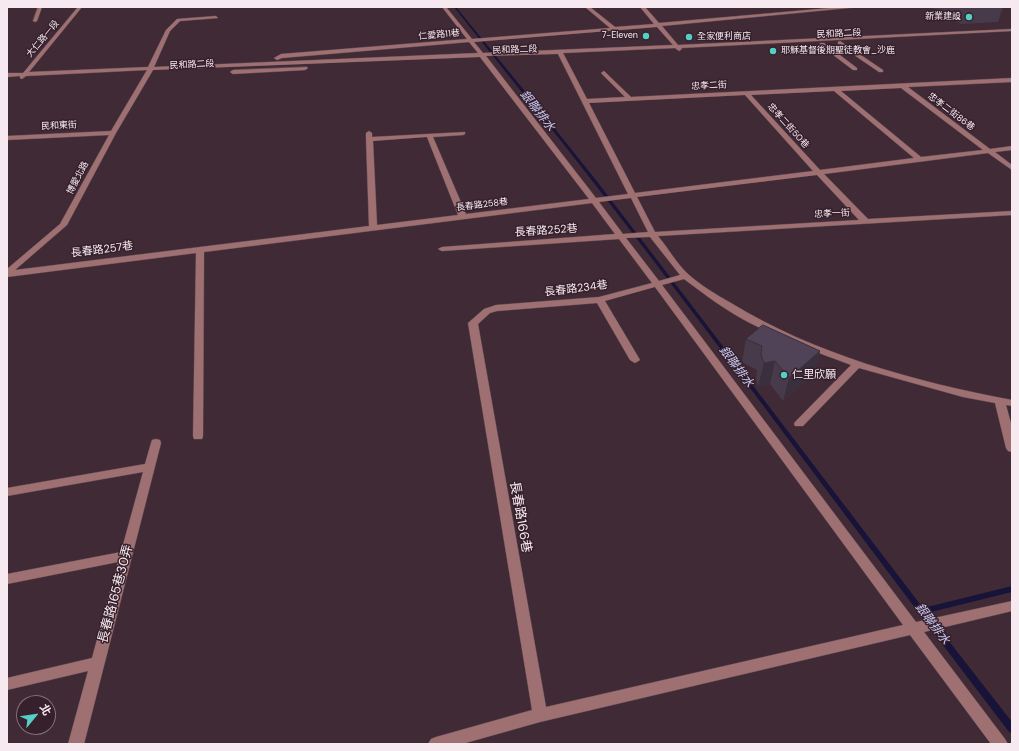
<!DOCTYPE html>
<meta charset="utf-8">
<style>
body{margin:0}
#map{position:relative;width:1019px;height:751px;overflow:hidden;background:#402a35;font-family:"DM Sans","Noto Sans TC",sans-serif}
canvas{display:block}
.frame{position:absolute;inset:0;border:8px solid #f7e9f0;pointer-events:none}
.north{position:absolute;left:16px;top:695px;width:40px;height:40px;box-sizing:border-box;background:#35202b;border:1px solid #83707a;border-radius:50%;rotate:61deg;font-size:11px;font-weight:700;line-height:16px;text-align:center;color:#f7e9f0}
.north::after{content:'';display:block;margin:auto;width:14px;height:18px;background:#55cec5;clip-path:polygon(50% 0,100% 100%,50% 72%,0 100%)}
</style>
<div id="map">
<canvas width="1019" height="751"></canvas>
<div class="frame"></div>
<div class="north">北</div>
</div>
<script>
const c = document.querySelector('canvas').getContext('2d');
c.lineJoin = 'round';
function fill(path, color) { c.fillStyle = color; c.fill(path, 'evenodd'); }
function stroke(path, color, width, dash) { c.strokeStyle = color; c.lineWidth = width; c.lineCap = dash ? 'butt' : 'round'; c.setLineDash(dash || []); c.stroke(path); }
function write(font, color, halo, rows, align = 'center') {
  c.font = font + ' "DM Sans","Noto Sans TC",sans-serif'; c.lineWidth = 3; c.setLineDash([]); c.textBaseline = 'middle'; c.strokeStyle = halo; c.fillStyle = color; for (const [text, x, y, turn = 0] of rows) {
    c.save(); c.translate(x, y); c.rotate((+turn || 0) * Math.PI / 180); c.textAlign = isNaN(turn) ? turn : align; if (halo) c.strokeText(text, 0, 0); c.fillText(text, 0, 0); c.restore();
  }
}
fill(new Path2D(`
 M 454,7 L 456,7 L 528,95 L 599,184 L 923,608 L 1012,586 L 1012,592 L 927,613 L 1012,722 L 1012,733 L 1009,732 C 871,551 736,367 597,187 C 550,126 501,67 454,7 Z`), '#181439');
const minor = new Path2D(`
 M 38,7 L 42,7 L 37,21 L 35,22 L 33,21 Z
 M 78,7 L 82,7 L 29,72 L 148,67 L 166,30 L 177,19 L 216,16 L 218,18 L 180,21 L 170,31 L 154,67 L 478,53 L 469,42 L 282,58 L 277,60 L 274,58 L 281,54 L 467,39 L 442,7 L 446,7 L 472,39 L 610,28 L 585,7 L 590,7 L 615,27 L 654,24 L 640,7 L 645,7 L 659,23 L 841,7 L 859,7 L 662,26 L 678,45 L 1012,29 L 1012,31 L 681,48 L 682,49 L 679,51 L 675,48 L 563,53 L 587,99 L 625,97 L 601,73 L 604,71 L 631,97 L 1012,78 L 1012,82 L 908,87 L 990,149 L 1012,146 L 1012,150 L 995,152 L 1012,165 L 1012,170 L 988,153 L 824,174 L 868,219 L 1012,211 L 1012,215 L 658,236 C 668,248 677,264 688,274 C 700,285 717,295 731,303 C 814,354 916,382 1012,400 L 1012,406 L 1006,405 L 1012,427 L 1012,452 L 1008,451 L 1006,448 L 995,403 L 963,397 L 859,368 L 803,426 L 795,426 L 794,424 L 795,422 L 851,365 C 816,352 781,339 748,322 C 725,310 704,294 684,279 L 662,285 L 916,622 L 1012,601 L 1012,611 L 924,632 L 1005,739 L 1008,744 L 991,744 L 910,635 L 540,722 L 462,744 L 428,744 L 431,739 L 436,737 L 532,710 L 468,323 L 484,309 L 496,305 L 599,297 L 652,283 L 619,239 L 442,251 L 438,249 L 442,247 L 615,234 L 592,203 L 204,252 L 203,436 L 202,439 L 194,439 L 193,436 L 196,253 L 7,277 L 7,269 L 60,224 L 109,135 L 7,140 L 7,136 L 111,131 L 147,70 L 26,76 L 22,79 L 20,78 L 20,76 L 7,77 L 7,73 L 23,73 ZM 657,27 L 673,45 L 483,53 L 474,42 ZM 558,54 L 628,194 L 596,198 L 486,56 ZM 480,57 L 589,199 L 466,214 L 433,137 L 463,135 L 465,134 L 465,132 L 372,137 L 372,133 L 369,131 L 366,133 L 366,139 L 369,226 L 15,270 L 67,225 L 116,133 L 153,70 ZM 901,88 L 983,150 L 921,157 L 841,91 ZM 834,91 L 914,158 L 820,170 L 751,95 ZM 745,95 L 813,171 L 635,193 L 589,103 ZM 427,137 L 458,215 L 377,225 L 373,141 ZM 817,175 L 859,220 L 655,232 L 637,197 ZM 631,198 L 648,232 L 623,234 L 599,202 ZM 650,237 L 680,275 L 659,281 L 626,238 ZM 655,287 L 903,625 L 546,707 L 478,324 L 490,313 L 497,311 L 597,303 L 630,360 L 635,363 L 640,360 L 605,301 Z
 M 840,41 L 883,70 L 883,72 L 879,72 L 838,44 L 838,42 Z
 M 820,43 L 824,43 L 857,68 L 857,70 L 853,70 L 820,45 Z
 M 307,67 L 308,68 L 305,70 L 233,74 L 230,72 L 233,70 Z
 M 156,439 L 160,440 L 161,443 L 84,744 L 68,744 L 88,671 L 7,690 L 7,678 L 92,658 L 118,562 L 7,584 L 7,574 L 121,552 L 143,472 L 7,496 L 7,488 L 145,464 L 151,443 L 152,440 Z`);
stroke(minor, '#5d4953', 1);
fill(minor, '#9e7071');
fill(new Path2D(`
 M 931,7 L 1003,7 L 998,22 L 961,24 Z
 M 746,339 L 820,351 L 814,374 L 783,401 L 770,384 L 758,387 L 756,378 L 757,370 L 742,362 Z`), '#463a4b');
fill(new Path2D(`
 M 820,351 L 814,374 L 783,401 L 789,378 Z
 M 775,361 L 770,384 L 758,387 L 764,363 Z`), '#392f3d');
const building = new Path2D(`
 M 763,325 L 820,351 L 789,378 L 775,361 L 764,363 L 761,355 L 762,346 L 746,339 Z`);
fill(building, '#514357');
stroke(building, '#392f3d', 1);
for (const [x, y, r, color] of [
 [969,17,4,"#55cec5"],
 [646,36,4,"#55cec5"],
 [689,37,4,"#55cec5"],
 [773,51,4,"#55cec5"],
 [784,375,4,"#55cec5"]
]) { const dot = new Path2D(); dot.arc(x, y, r, 0, 2 * Math.PI); c.fillStyle = color; c.fill(dot); stroke(dot, '#35202b', 1.5); }
write('9px', '#f7e9f0', '#35202b', [
 ["新業建設",961,17],
 ["7-Eleven",638,36],
 ["全家便利商店",697,37,"left"],
 ["耶穌基督後期聖徒教會_沙鹿",781,51,"left"]
], 'right');
write('9px', '#f7e9f0', '#35202b', [
 ["民和路二段",839,34,-3],
 ["仁愛路11巷",439,35,-5],
 ["大仁路一段",43,39,-50],
 ["民和路二段",515,50,-2],
 ["民和路二段",192,65,-3],
 ["忠孝二街",709,86,-3],
 ["忠孝二街86巷",951,112,37],
 ["民和東街",59,126,-3],
 ["忠孝二街50巷",788,126,48],
 ["博愛北路",78,178,-62],
 ["長春路258巷",482,205,-7],
 ["忠孝一街",832,214,-3]
]);
write('11px', '#f7e9f0', '#35202b', [
 ["長春路252巷",546,231,-4],
 ["長春路257巷",102,250,-7],
 ["長春路234巷",576,289,-7]
]);
write('11px', '#f7e9f0', '#35202b', [
 ["仁里欣願",792,375]
], 'left');
write('italic 12px', '#c8c9f4', '#35202b', [
 ["銀聯排水",537,111,52],
 ["銀聯排水",736,367,53],
 ["銀聯排水",932,624,53]
]);
write('13px', '#f7e9f0', '#35202b', [
 ["長春路166巷",520,517,80],
 ["長春路165巷30弄",116,594,-75]
]);
</script>
